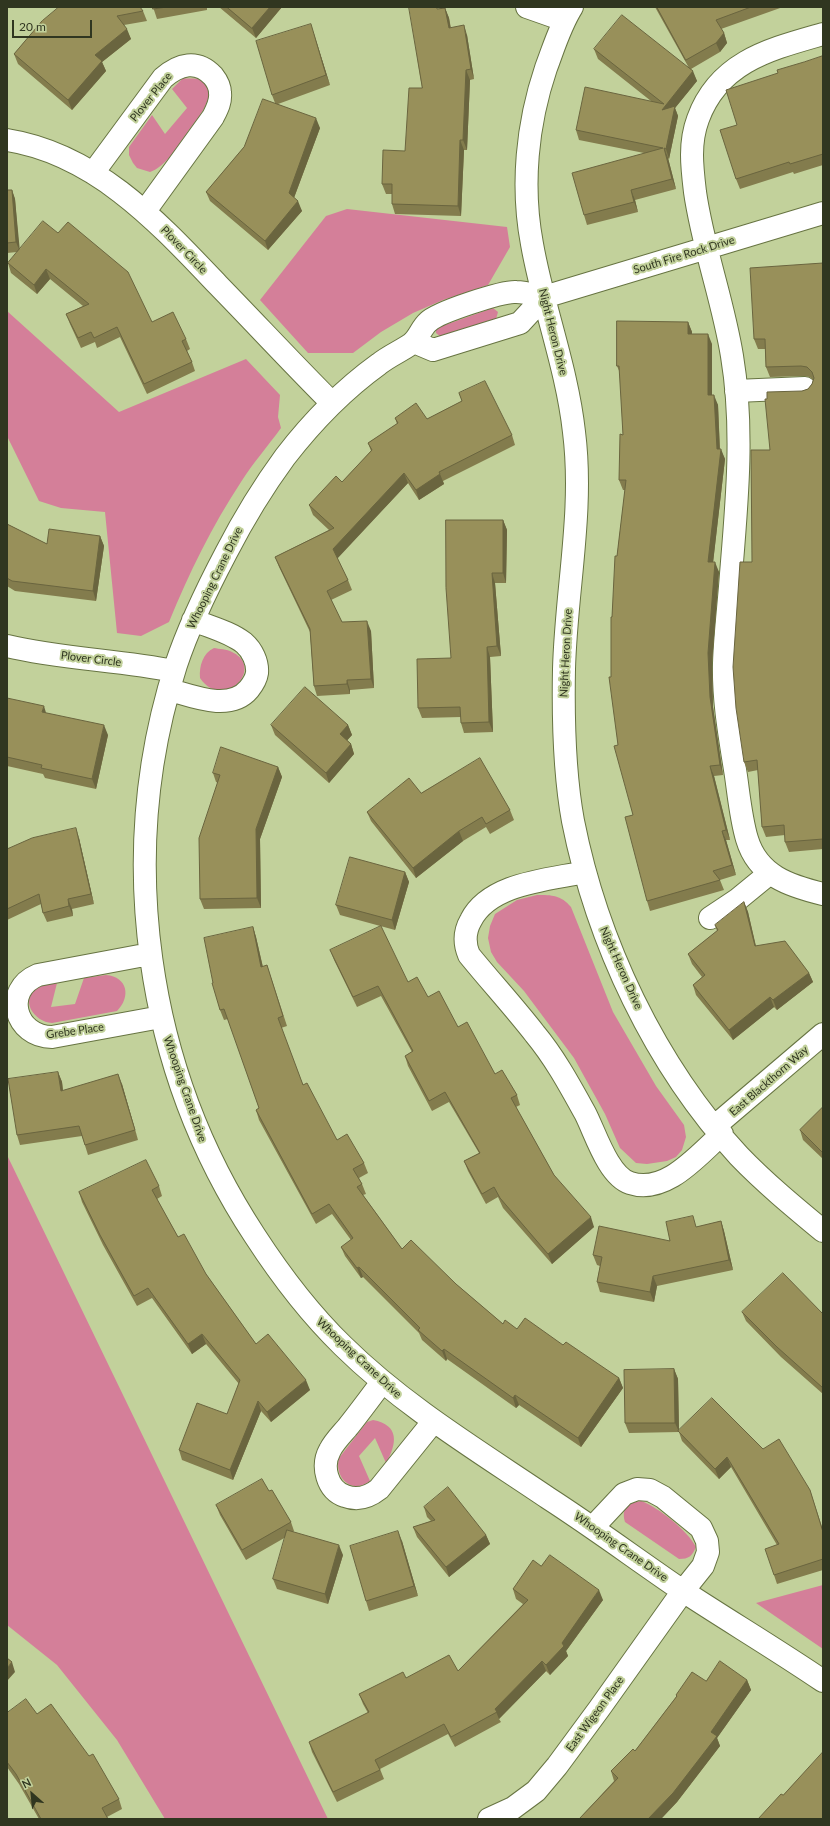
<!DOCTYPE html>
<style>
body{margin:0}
#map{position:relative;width:830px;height:1826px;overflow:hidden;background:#c2d19b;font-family:Lato,sans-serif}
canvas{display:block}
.frame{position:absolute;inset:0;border:8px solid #303620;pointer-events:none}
.north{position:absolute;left:12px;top:1774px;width:40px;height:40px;-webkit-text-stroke:3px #c2d19b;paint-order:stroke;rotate:333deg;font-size:11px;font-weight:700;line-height:16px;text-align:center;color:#303620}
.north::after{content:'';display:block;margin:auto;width:14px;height:18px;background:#303620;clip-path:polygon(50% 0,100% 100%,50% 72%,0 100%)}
.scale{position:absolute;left:12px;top:20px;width:80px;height:18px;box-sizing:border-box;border:2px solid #303620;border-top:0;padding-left:5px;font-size:12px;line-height:14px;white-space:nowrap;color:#303620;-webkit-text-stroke:3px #c2d19b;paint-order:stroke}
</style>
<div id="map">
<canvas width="830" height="1826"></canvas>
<div class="frame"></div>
<div class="north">N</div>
<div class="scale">20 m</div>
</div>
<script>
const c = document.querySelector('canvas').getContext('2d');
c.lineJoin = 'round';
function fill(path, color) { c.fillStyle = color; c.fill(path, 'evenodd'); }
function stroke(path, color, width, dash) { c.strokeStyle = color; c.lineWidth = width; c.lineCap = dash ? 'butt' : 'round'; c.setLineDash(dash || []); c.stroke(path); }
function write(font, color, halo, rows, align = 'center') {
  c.font = font + ' Lato,sans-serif'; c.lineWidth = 4; c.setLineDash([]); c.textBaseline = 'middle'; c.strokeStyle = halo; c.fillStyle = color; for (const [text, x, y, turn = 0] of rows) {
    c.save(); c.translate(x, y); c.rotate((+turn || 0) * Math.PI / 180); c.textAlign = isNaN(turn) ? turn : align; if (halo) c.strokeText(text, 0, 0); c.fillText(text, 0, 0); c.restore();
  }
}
fill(new Path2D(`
 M 183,78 C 187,79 194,78 198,79 C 224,90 196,120 187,133 C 176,147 167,166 150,172 L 137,168 L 133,163 L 129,155 L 129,147 L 152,115 L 165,134 L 187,108 L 172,89 Z
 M 347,209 L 507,227 L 510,247 L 488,285 L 443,300 L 413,313 L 381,332 L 353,353 L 308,353 L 260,300 L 326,216 Z
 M 493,308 L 498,312 L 496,319 L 441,337 L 436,333 L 436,330 L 442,326 Z
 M 7,311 L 119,412 L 246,359 L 280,395 L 278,417 L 281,428 C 268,446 253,463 241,482 C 212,526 189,573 169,622 L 141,636 L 117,633 L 105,512 L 61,508 L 39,501 L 7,436 Z
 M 214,648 C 219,649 227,649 232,652 C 266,668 223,712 200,678 C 199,666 203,653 214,648 Z
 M 537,895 C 552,895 561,895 571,907 L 613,1012 L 656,1086 L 684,1125 L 686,1137 L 682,1150 L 676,1157 L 667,1161 L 647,1164 L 636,1163 L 620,1148 L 605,1114 L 574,1058 L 524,991 L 497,962 L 491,952 L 488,938 L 490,926 L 495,914 L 517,900 Z
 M 106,975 C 128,977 131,997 117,1011 L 52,1023 C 34,1022 18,999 39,987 C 45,984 51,984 57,983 L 51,1007 L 75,1004 L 84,978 Z
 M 7,1155 L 328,1819 L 165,1819 L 117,1740 L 57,1665 L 7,1625 Z
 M 373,1420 C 400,1425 397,1444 386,1463 L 375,1438 L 359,1456 L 370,1481 C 352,1495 334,1478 339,1458 L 367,1422 Z
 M 641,1501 C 658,1507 688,1531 696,1547 C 692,1556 689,1559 679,1559 L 625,1522 C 621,1508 628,1503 641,1501 Z
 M 823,1585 L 823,1649 L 756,1603 Z`), '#d47f99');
const minor = new Path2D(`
 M 527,7 L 564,20
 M 572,7 C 560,26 554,47 546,68 C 527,124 521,186 532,244 C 543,307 567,368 574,432 C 584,511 566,590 564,669 C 563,720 564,772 573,821 C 597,942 655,1065 739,1156 C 765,1183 794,1207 823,1231
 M 823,34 C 771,49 719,61 698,119 C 689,143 692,167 695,192 C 703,248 723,300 732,356 C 744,428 737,502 731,574 C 729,603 725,633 724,663 C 723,701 730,738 736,776 C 739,797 741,819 747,839 C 758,876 790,886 823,894
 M 7,140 C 96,154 159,223 218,285 C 256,324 293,364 332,403
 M 93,173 L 163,78 C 179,64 197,59 213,76 C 217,81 220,86 220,93 C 221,102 217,109 213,117 L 145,211
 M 823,213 L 544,297 C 535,295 525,292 516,292 C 503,291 438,312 428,322 C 421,328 419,338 411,344 C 401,351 389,356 379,364 C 343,390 312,422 285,457 C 263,487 243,520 226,553 C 207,589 189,626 176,665 C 115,856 145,1069 255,1236 C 281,1276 309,1313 343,1346 C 404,1406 477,1450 548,1498 C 593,1527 636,1559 680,1589 C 727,1620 776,1649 823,1681
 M 414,342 L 433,350 L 520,323 L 544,297
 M 736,391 L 805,388
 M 7,646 C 62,659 119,660 174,671
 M 170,690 C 192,696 230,712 249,689 C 253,684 256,680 257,673 C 258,662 252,650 244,643 C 230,632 210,627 193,620
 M 585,872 C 548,880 490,883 471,920 C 464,932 464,943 469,955 C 491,982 514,1007 535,1034 C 555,1058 570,1086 585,1113 C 595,1132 608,1176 630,1183 C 666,1195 698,1155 722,1134
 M 710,918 L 737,900 L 770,873
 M 150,954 L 38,975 C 2,990 15,1037 52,1037 L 161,1017
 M 715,1126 L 823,1034
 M 382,1382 C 370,1398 359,1413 347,1428 C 341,1435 334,1442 330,1450 C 321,1466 327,1490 345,1496 C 358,1501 369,1497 379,1489 L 433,1422
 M 489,1819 L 513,1808 L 536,1791 L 557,1766 L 599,1709 L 683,1591 L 703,1566 L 708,1552 L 707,1541 L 701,1528 L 663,1497 L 650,1490 L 637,1489 L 624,1494 L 593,1527`);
stroke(minor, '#677442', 24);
stroke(minor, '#fff', 22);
fill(new Path2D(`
 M 153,7 L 207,7 L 207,10 L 157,19 Z
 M 219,7 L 282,7 L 256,38 Z
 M 655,7 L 783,7 L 721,29 L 724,33 L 727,43 L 720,52 L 691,69 L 697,81 L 675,108 L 678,116 L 669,159 L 668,158 L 676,189 L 635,200 L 638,212 L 587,225 L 584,215 L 644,153 L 579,140 L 576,130 L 651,101 L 598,59 L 594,49 L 689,68 Z
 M 445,8 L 449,18 L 451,28 L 467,35 L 474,79 L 470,80 L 467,150 L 464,150 L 461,216 L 395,214 L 392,204 L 392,194 L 386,194 L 382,184 L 405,151 L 422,88 L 440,9 Z
 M 143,11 L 147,21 L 124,25 L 131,39 L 102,62 L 106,71 L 72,110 L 18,64 L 14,54 L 42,21 Z
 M 314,34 L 330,85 L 278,104 L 320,128 L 294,198 L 302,211 L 268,250 L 210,201 L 206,192 L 244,147 L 275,103 L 272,95 Z
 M 823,56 L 823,165 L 794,174 L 793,172 L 740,189 L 736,179 L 737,125 L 778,73 Z
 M 7,190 L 12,190 L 15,199 L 19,249 L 152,322 L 186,339 L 190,349 L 187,351 L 192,362 L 195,371 L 147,394 L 120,337 L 97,348 L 95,342 L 81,348 L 70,324 L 66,314 L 83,306 L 50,279 L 37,294 L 11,273 L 8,263 L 17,252 L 7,253 Z
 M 823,260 L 823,849 L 789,852 L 785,842 L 785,835 L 766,837 L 762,827 L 758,770 L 748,772 L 744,762 L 752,562 L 770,450 L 802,391 L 808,389 L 812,384 L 813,380 L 810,377 L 804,376 L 770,377 L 766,367 L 765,349 L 758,349 L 754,339 L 823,263 Z
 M 688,322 L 692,332 L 692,334 L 712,344 L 712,395 L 718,405 L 720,449 L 725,459 L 713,562 L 719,572 L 712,663 L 713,707 L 723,775 L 714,776 L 730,840 L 726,840 L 736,875 L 720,880 L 724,890 L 650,911 L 647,901 L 633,815 L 618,745 L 611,677 L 612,617 L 617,556 L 625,490 L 623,490 L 619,480 L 623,435 L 620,373 L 617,366 Z
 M 459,393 L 512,435 L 515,445 L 443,481 L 444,484 L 419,500 L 408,483 L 337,558 L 348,580 L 352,590 L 331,600 L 342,622 L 371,631 L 374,688 L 350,690 L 350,694 L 317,696 L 314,686 L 310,632 L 279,567 L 275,557 L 329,530 L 313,515 L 309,505 L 342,482 L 371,451 L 368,443 L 397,424 L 395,418 L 427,419 L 462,401 Z
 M 503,520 L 507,530 L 506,583 L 495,583 L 501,656 L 490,657 L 493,732 L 464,733 L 461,723 L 461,717 L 422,718 L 418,708 L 451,658 Z
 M 7,524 L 47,544 L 100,536 L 104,546 L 96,601 L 15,591 L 7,586 Z
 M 7,698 L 46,713 L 108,735 L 96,789 L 45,778 L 43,774 L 7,766 Z
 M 271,725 L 348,725 L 352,735 L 347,740 L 351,744 L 354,754 L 329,783 L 275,735 Z
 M 278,767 L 282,777 L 260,839 L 261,908 L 204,909 L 200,899 L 218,783 L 216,782 L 213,773 Z
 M 421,793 L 510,810 L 514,820 L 490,834 L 486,827 L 463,841 L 416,878 L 371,821 L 367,812 Z
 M 79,838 L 94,904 L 72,909 L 73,916 L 47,922 L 43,913 L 41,904 L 7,920 L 7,849 Z
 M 405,872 L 409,882 L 395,930 L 340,915 L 336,905 Z
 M 744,902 L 748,912 L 756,946 L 809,973 L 813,982 L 777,1010 L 774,1007 L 733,1040 L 696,995 L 693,985 L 702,977 L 692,964 L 688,954 L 717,931 L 715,925 Z
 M 253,927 L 256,937 L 263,967 L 267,965 L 287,1026 L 281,1028 L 303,1085 L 337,1140 L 364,1163 L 368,1173 L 359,1178 L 362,1184 L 366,1194 L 363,1195 L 402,1249 L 456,1284 L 503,1324 L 517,1329 L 563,1345 L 619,1378 L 623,1388 L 581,1447 L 519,1405 L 516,1408 L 447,1359 L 446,1361 L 422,1340 L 419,1333 L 363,1277 L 361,1278 L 345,1256 L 341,1247 L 351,1240 L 332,1214 L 316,1224 L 259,1120 L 256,1110 L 259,1108 L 228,1019 L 224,1020 L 220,1010 L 213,983 Z
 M 330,950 L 408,982 L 428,997 L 458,1027 L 495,1074 L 517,1095 L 520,1105 L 516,1107 L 554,1175 L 594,1227 L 552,1264 L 503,1208 L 498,1197 L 486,1204 L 468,1171 L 464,1161 L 479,1153 L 449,1102 L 432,1111 L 408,1066 L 405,1056 L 412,1052 L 381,996 L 357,1007 L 334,960 Z
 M 58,1072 L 62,1082 L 63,1091 L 122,1084 L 138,1140 L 88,1155 L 82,1136 L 20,1145 L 17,1135 Z
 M 823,1107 L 823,1159 L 803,1140 L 800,1130 Z
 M 159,1186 L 162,1196 L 157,1199 L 178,1237 L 206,1274 L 256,1344 L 310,1390 L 271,1422 L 261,1411 L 233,1480 L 182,1460 L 179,1450 L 227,1414 L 239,1384 L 206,1344 L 192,1354 L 152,1298 L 137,1306 L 103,1245 L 82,1202 L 79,1192 Z
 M 721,1221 L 724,1231 L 733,1270 L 657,1286 L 654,1302 L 600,1292 L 597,1282 L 600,1266 L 597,1265 L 593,1255 L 670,1241 L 697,1227 Z
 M 742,1312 L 823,1314 L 823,1394 L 781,1357 L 746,1321 Z
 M 674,1369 L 678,1379 L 679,1430 L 763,1449 L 810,1490 L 823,1530 L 823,1570 L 777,1584 L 774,1575 L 777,1545 L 731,1467 L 719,1479 L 682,1441 L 679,1432 L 629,1433 L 625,1423 Z
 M 269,1491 L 291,1522 L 294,1531 L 293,1532 L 343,1555 L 328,1604 L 277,1589 L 273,1579 L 286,1537 L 246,1560 L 220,1515 L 216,1505 Z
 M 424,1507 L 486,1535 L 490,1544 L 449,1577 L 417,1537 L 413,1527 L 431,1521 L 427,1517 Z
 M 402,1541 L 418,1596 L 369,1611 L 366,1601 Z
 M 541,1566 L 603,1600 L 566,1651 L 568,1656 L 550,1675 L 546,1671 L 499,1719 L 501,1722 L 455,1747 L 448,1734 L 380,1769 L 384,1779 L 337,1802 L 312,1752 L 309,1742 L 368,1713 L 363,1704 L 359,1694 L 406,1678 L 458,1671 L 523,1604 L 516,1599 L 513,1589 Z
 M 747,1680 L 751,1690 L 717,1738 L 720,1746 L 677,1802 L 661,1819 L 579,1819 L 614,1781 L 611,1771 L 635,1751 L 676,1697 L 676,1695 L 706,1681 Z
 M 7,1713 L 37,1714 L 119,1799 L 122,1809 L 107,1817 L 108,1819 L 39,1819 L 19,1784 L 7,1767 Z`), '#837c4d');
fill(new Path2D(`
 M 270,7 L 282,7 L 256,38 L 252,28 Z
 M 445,8 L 449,18 L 452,38 L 449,28 Z
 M 311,24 L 314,34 L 330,85 L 326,75 Z
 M 464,25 L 467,35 L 474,79 L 471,69 Z
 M 127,29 L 131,39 L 102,62 L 106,71 L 72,110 L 68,100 L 95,55 Z
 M 724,33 L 727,43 L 720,52 L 716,43 Z
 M 466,70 L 470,80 L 467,150 L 463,140 Z
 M 693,71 L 697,81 L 675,108 L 678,116 L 669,159 L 666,149 L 662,110 Z
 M 316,118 L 320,128 L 292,203 L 289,193 Z
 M 460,140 L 464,150 L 461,216 L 458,206 Z
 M 664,148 L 668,158 L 676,189 L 672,179 Z
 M 12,190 L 15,199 L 20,252 L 16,242 Z
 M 631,190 L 635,200 L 638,212 L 634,202 Z
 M 298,201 L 302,211 L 268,250 L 265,241 Z
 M 46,269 L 50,279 L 37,294 L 34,285 Z
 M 688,322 L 692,332 L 691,344 L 688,334 Z
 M 708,334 L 712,344 L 712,405 L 708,395 Z
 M 714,395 L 718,405 L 720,456 L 721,449 L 725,459 L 712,572 L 708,562 L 717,449 Z
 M 404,473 L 408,483 L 337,559 L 333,549 Z
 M 440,474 L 444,484 L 419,500 L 416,490 Z
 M 503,520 L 507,530 L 506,583 L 503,573 Z
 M 100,536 L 104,546 L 96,601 L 93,591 Z
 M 715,562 L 719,572 L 712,663 L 713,707 L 723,775 L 720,765 L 710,697 L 708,653 Z
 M 492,573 L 495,583 L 501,656 L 497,646 Z
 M 367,621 L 371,631 L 374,688 L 371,679 Z
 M 487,647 L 490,657 L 493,732 L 489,722 Z
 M 347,680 L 350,690 L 350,694 L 347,684 Z
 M 44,706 L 47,716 L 42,712 Z
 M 104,725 L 108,735 L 96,789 L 92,779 Z
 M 348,725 L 352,735 L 344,744 L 340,734 Z
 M 351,744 L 354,754 L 329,783 L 326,773 Z
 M 710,766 L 714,776 L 730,840 L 726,830 Z
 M 278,767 L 282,777 L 260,839 L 261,908 L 257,898 L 256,829 Z
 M 76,828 L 79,838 L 94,904 L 91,894 Z
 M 459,831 L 463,841 L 416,878 L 413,868 Z
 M 722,831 L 726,840 L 736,875 L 732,865 Z
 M 405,872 L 409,882 L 395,930 L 392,920 Z
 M 68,899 L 72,909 L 73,916 L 69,906 Z
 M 744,902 L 748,912 L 758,956 L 755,946 Z
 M 253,927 L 256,937 L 265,977 L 261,967 Z
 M 809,973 L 813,982 L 777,1010 L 773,1000 Z
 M 770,997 L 774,1007 L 733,1040 L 729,1030 Z
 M 58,1072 L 62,1082 L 64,1101 L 61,1091 Z
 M 118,1074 L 122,1084 L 138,1140 L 135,1130 Z
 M 591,1217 L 594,1227 L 552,1264 L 548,1254 Z
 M 721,1221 L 724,1231 L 733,1270 L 729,1260 Z
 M 359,1267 L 363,1277 L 361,1278 L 357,1268 Z
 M 653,1276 L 657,1286 L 654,1302 L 650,1292 Z
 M 202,1334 L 206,1344 L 192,1354 L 188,1344 Z
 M 444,1349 L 447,1359 L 446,1361 L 442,1351 Z
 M 674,1369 L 678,1379 L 679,1432 L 675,1423 Z
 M 619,1378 L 623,1388 L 581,1447 L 578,1438 Z
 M 306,1380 L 310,1390 L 271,1422 L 267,1412 Z
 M 515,1395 L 519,1405 L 516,1408 L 513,1398 Z
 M 258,1401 L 261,1411 L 233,1480 L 230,1470 Z
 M 727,1457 L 731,1467 L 719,1479 L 715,1469 Z
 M 398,1531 L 402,1541 L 418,1596 L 414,1586 Z
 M 486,1535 L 490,1544 L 449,1577 L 446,1567 Z
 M 339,1545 L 343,1555 L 328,1604 L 325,1594 Z
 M 599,1590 L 603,1600 L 566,1651 L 568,1656 L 550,1675 L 546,1665 Z
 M 542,1661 L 546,1671 L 499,1719 L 495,1709 Z
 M 12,1662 L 15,1672 L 7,1681 L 7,1668 Z
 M 747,1680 L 751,1690 L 717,1738 L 720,1746 L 677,1802 L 661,1819 L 648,1819 L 711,1732 Z`), '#6a653f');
const building = new Path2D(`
 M 59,7 L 140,7 L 143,11 L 117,16 L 127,29 L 95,55 L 102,61 L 68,100 L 14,54 L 42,21 Z
 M 153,7 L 167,7 L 153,9 Z
 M 227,7 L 270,7 L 252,28 Z
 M 409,7 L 437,7 L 437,9 L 445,8 L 449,28 L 464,25 L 471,69 L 466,70 L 463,140 L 460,140 L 458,206 L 392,204 L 392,184 L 382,184 L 383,150 L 405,151 L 409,88 L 422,88 Z
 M 657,7 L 751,7 L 716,20 L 724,33 L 716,43 L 686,60 Z
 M 622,15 L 693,71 L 662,110 L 675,106 L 666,149 L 664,148 L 672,179 L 631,190 L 634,202 L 584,215 L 572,173 L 663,148 L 576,130 L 585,87 L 664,104 L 594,49 Z
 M 311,24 L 326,75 L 272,95 L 256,41 Z
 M 823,56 L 823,154 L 790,164 L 789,162 L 736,179 L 720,130 L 737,125 L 726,90 L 778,73 L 777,70 L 804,62 Z
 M 263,99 L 316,118 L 289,193 L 298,201 L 265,241 L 206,192 L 244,147 Z
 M 7,190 L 12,190 L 16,242 L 7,243 Z
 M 43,221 L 58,233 L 68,222 L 128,272 L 152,322 L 173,312 L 186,339 L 182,341 L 192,362 L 144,384 L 117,327 L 94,338 L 91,332 L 78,338 L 66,314 L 89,304 L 46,269 L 34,285 L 8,263 Z
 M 823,260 L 823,839 L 785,842 L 784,825 L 762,827 L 757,760 L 744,762 L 736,708 L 733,667 L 740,562 L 752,562 L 751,450 L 770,450 L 765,399 L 767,399 L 767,392 L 802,391 L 808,389 L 812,384 L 814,378 L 812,372 L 807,367 L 801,366 L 766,367 L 765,339 L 754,339 L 750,268 L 823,263 Z
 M 617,321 L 688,322 L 688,334 L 708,334 L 708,395 L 714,395 L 717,449 L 721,449 L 708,562 L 715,562 L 708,653 L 710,697 L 720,765 L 710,766 L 726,830 L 722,831 L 732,865 L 713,871 L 720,880 L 647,901 L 625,817 L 633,815 L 614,746 L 618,745 L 609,677 L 611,677 L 611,617 L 612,617 L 615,556 L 617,556 L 626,480 L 619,480 L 620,434 L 623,435 L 619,366 L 617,366 Z
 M 485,381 L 512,435 L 439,472 L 440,474 L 416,490 L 404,473 L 333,549 L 348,580 L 327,591 L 342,622 L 367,621 L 371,679 L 347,680 L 347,684 L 314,686 L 310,629 L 275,557 L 334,528 L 309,505 L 336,476 L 342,482 L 372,450 L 368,443 L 398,423 L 395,418 L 416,403 L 427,419 L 462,401 L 459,393 Z
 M 446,520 L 503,520 L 503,573 L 492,573 L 497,646 L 487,647 L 489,722 L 461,723 L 460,707 L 418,708 L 417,659 L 451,658 L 446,588 Z
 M 7,524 L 47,544 L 49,529 L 100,536 L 93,591 L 12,581 L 7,578 Z
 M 305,687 L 348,725 L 340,734 L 351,744 L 326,773 L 271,725 Z
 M 7,698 L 44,706 L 42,712 L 104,725 L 92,779 L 41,768 L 42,765 L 7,757 Z
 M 221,747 L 278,767 L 256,829 L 257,898 L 200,899 L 199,838 L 220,775 L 213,773 Z
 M 480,758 L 510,810 L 486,824 L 482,817 L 459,831 L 413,868 L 367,812 L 409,778 L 421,793 Z
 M 76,828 L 91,894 L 68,899 L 69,906 L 43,913 L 39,894 L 7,909 L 7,849 L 32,838 Z
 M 350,857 L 405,872 L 392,920 L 336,905 Z
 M 744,902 L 755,946 L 785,941 L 809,973 L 773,1000 L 770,997 L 729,1030 L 693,985 L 705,975 L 688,954 L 718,930 L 715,925 Z
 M 381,926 L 408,982 L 417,977 L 428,997 L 439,991 L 458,1027 L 467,1022 L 495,1074 L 502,1070 L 517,1095 L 511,1098 L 554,1175 L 591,1217 L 548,1254 L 500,1198 L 494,1187 L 482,1194 L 464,1161 L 480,1153 L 445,1092 L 429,1101 L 405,1056 L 413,1051 L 378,986 L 353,997 L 330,950 Z
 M 253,927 L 261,967 L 267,965 L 283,1016 L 278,1018 L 303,1085 L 307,1083 L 337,1140 L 347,1134 L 364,1163 L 353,1169 L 362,1184 L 357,1187 L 402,1249 L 411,1240 L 456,1284 L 503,1324 L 505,1320 L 517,1329 L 525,1318 L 563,1345 L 566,1342 L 619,1378 L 578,1438 L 515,1395 L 513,1398 L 444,1349 L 442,1351 L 418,1330 L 420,1328 L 359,1267 L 357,1268 L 341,1247 L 353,1238 L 329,1204 L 312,1214 L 256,1110 L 259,1108 L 224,1009 L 220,1010 L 212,983 L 213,983 L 204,938 Z
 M 58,1072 L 61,1091 L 118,1074 L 135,1130 L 85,1145 L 79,1126 L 17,1135 L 8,1079 Z
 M 823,1107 L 823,1153 L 800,1130 Z
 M 146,1160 L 159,1186 L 152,1190 L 178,1237 L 184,1234 L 206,1274 L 256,1344 L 268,1334 L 306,1380 L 267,1412 L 258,1401 L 230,1470 L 179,1450 L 197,1403 L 227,1414 L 240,1380 L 202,1334 L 188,1344 L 148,1288 L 134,1296 L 100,1235 L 79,1192 Z
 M 693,1216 L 696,1227 L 721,1221 L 729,1260 L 653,1276 L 650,1292 L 597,1282 L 602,1257 L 593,1255 L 599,1226 L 670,1241 L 666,1222 Z
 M 783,1273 L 823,1314 L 823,1388 L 777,1347 L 742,1312 Z
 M 674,1369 L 675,1423 L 625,1423 L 624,1370 Z
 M 712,1398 L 763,1449 L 779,1439 L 810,1490 L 823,1532 L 823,1559 L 774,1575 L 765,1549 L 779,1544 L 727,1457 L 715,1469 L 678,1431 Z
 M 262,1479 L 269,1491 L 272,1490 L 291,1522 L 242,1550 L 216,1505 Z
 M 448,1487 L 486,1535 L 446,1567 L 413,1527 L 435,1520 L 424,1507 Z
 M 287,1530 L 339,1545 L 325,1594 L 273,1579 Z
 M 398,1531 L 414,1586 L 366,1601 L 350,1546 Z
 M 550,1555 L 599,1590 L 562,1643 L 564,1646 L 546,1665 L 542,1661 L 495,1709 L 497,1712 L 451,1737 L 444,1724 L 375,1760 L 380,1770 L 333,1792 L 309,1742 L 369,1712 L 359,1694 L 403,1672 L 406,1678 L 449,1655 L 458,1671 L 528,1600 L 513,1589 L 533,1560 L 541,1566 Z
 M 7,1658 L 12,1662 L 7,1668 Z
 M 720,1661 L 747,1680 L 711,1732 L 717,1736 L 673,1793 L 648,1819 L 579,1819 L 618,1778 L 611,1771 L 633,1749 L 635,1751 L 677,1696 L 676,1695 L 692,1672 L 706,1681 Z
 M 26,1699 L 37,1714 L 51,1704 L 89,1756 L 93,1754 L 119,1799 L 102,1808 L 108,1819 L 41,1819 L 16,1774 L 7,1762 L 7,1713 Z
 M 823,1752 L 823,1819 L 758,1819 L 781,1794 L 783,1795 Z`);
fill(building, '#98905a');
stroke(building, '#6a653f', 1);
write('11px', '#303620', '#c2d19b', [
 ["Plover Place",151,97,-51],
 ["Plover Circle",184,250,46],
 ["South Fire Rock Drive",684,255,-17],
 ["Night Heron Drive",553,332,76],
 ["Whooping Crane Drive",215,578,-64],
 ["Night Heron Drive",566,653,-87],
 ["Plover Circle",91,659,7],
 ["Night Heron Drive",621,968,66],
 ["Grebe Place",75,1031,-8],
 ["East Blackthorn Way",769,1081,-41],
 ["Whooping Crane Drive",185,1089,71],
 ["Whooping Crane Drive",359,1358,43],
 ["Whooping Crane Drive",621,1547,35],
 ["East Wigeon Place",595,1714,-54]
]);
</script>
